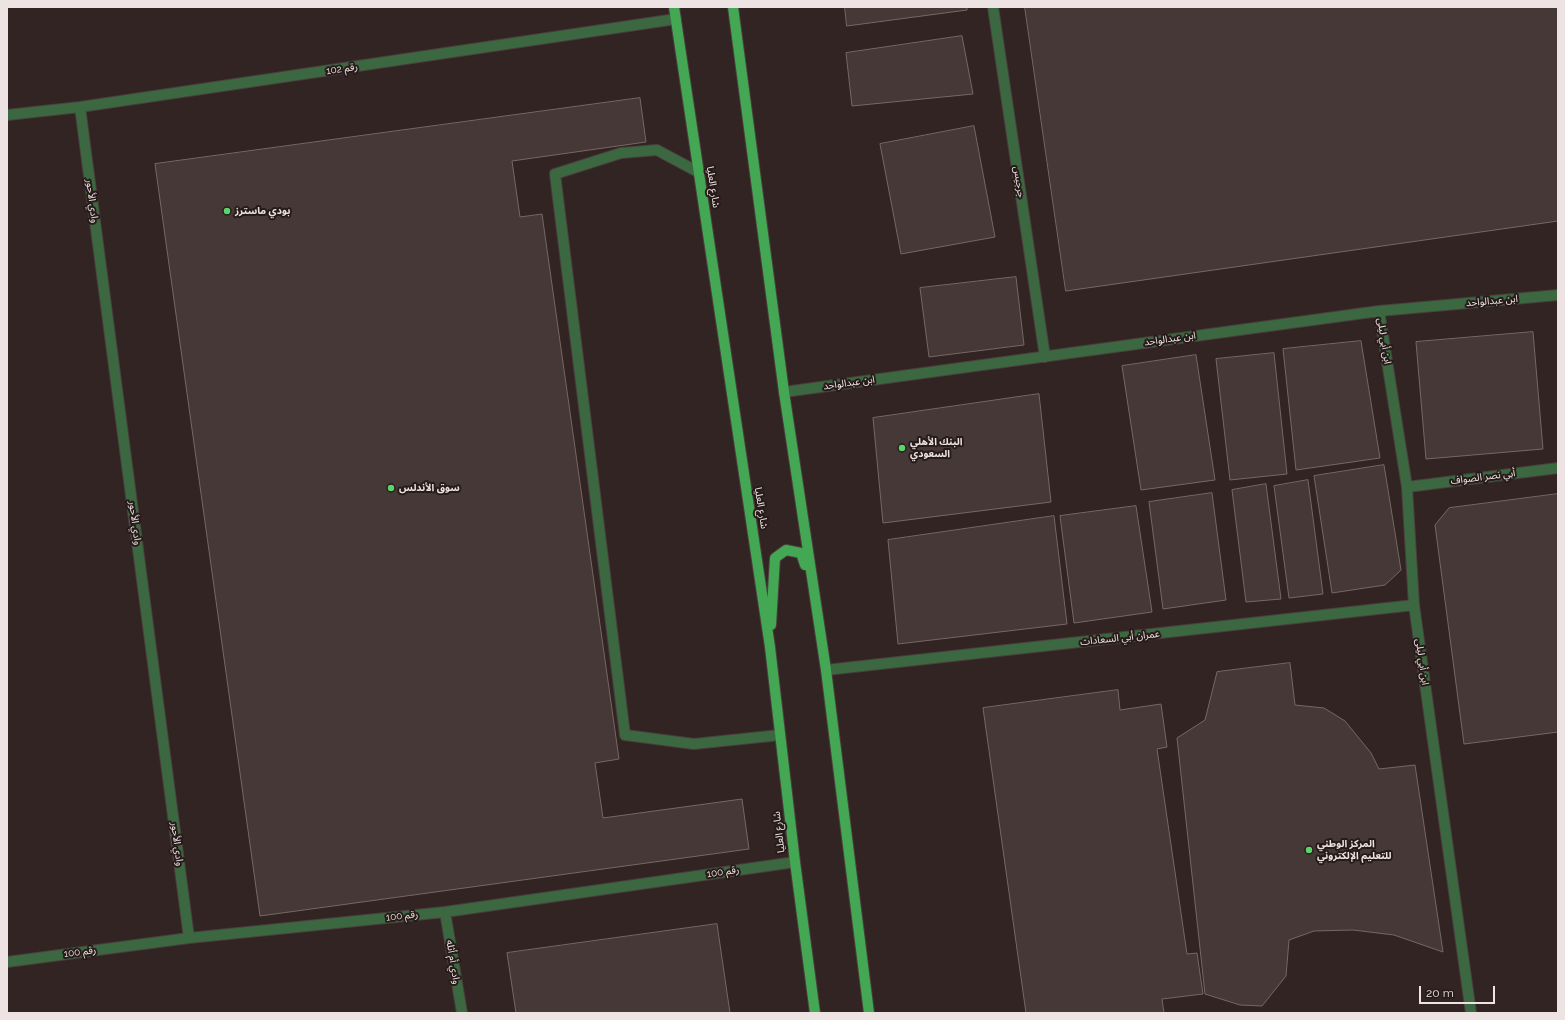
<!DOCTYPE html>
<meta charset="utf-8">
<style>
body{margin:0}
#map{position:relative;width:1565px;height:1020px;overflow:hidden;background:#312423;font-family:Raleway,sans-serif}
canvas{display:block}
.frame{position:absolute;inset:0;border:8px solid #ede3e2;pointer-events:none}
.scale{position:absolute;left:1419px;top:986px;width:76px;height:18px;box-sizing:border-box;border:2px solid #ede3e2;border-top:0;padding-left:5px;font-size:12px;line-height:14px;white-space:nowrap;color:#ede3e2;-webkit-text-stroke:3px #271b1a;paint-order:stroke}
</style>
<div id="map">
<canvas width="1565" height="1020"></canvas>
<div class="frame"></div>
<div class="scale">20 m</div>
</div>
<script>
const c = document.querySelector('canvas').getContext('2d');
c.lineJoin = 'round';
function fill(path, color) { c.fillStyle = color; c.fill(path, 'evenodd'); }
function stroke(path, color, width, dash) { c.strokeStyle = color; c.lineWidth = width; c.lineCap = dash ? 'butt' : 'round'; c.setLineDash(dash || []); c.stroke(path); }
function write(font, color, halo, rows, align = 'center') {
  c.font = font + ' Raleway,"Noto Sans Arabic",sans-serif'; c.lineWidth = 4; c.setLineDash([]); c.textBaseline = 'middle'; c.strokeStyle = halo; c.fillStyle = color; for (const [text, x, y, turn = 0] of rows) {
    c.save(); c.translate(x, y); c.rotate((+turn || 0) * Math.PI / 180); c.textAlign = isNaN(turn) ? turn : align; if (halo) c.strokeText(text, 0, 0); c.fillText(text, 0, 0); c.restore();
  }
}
const building = new Path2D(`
 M 845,7 L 967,7 L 967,10 L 847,26 Z
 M 1025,7 L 1558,7 L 1558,221 L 1066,291 Z
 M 962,36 L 973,94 L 852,106 L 846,53 Z
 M 640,98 L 646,142 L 512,161 L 520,217 L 542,214 L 619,759 L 595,763 L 603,818 L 742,799 L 749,849 L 260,916 L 155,164 Z
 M 974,126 L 995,237 L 901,254 L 880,144 Z
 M 1016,277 L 1024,345 L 929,357 L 920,288 Z
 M 1533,332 L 1543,449 L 1426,459 L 1416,342 Z
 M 1361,341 L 1380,458 L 1296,470 L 1283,349 Z
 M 1274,353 L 1287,474 L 1230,480 L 1216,359 Z
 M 1196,355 L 1215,480 L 1141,490 L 1122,366 Z
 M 1039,394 L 1051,502 L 883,523 L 873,418 Z
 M 1384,465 L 1401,570 L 1385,585 L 1332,593 L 1314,476 Z
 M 1308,480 L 1323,594 L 1289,598 L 1274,486 Z
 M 1266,484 L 1281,599 L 1246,602 L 1232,490 Z
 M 1212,493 L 1226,600 L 1163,609 L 1149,502 Z
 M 1558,494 L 1558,732 L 1464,744 L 1435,525 L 1449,508 Z
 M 1136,506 L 1152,612 L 1074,623 L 1060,516 Z
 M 1054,516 L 1067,624 L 898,644 L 888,540 Z
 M 1290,663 L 1295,705 L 1324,708 L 1345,721 L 1371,753 L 1379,769 L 1415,765 L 1443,952 L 1394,935 L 1353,930 L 1314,931 L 1289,940 L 1286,976 L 1262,1006 L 1240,1005 L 1205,994 L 1177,738 L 1205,720 L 1217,672 Z
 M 1118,690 L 1120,710 L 1161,704 L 1167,747 L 1157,749 L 1187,954 L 1197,953 L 1203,994 L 1162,999 L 1164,1013 L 1026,1013 L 983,708 Z
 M 717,924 L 730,1013 L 516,1013 L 507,953 Z`);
fill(building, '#463837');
stroke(building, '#776766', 1);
const service = new Path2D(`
 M 698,172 L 657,150 L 621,153 L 555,174 L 625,735 L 694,744 L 780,735`);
const minor = new Path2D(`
 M 993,7 L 1045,357
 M 80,107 L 189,938
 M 7,115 L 80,107 L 676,19
 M 1379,311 L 1407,487 L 1414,605 L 1471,1013
 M 784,392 L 1379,311 L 1558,295
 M 1407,487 L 1558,468
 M 826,670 L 1414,605
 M 445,912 L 462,1013
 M 7,962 L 189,938 L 445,912 L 795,862`);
const primary = new Path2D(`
 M 674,7 L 770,647 L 795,862 L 815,1013
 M 733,7 L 784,392 L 826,670 L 869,1013
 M 771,625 L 775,558 L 786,550 L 801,553 L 805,565`);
stroke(service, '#4b3f3e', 12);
stroke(minor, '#4b3f3e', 12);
stroke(primary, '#4b3f3e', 12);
stroke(service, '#3b6840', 10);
stroke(minor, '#3b6840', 10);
stroke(primary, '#43a754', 10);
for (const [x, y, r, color] of [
 [227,211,4,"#5ad56e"],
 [902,448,4,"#5ad56e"],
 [391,488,4,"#5ad56e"],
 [1309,850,4,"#5ad56e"]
]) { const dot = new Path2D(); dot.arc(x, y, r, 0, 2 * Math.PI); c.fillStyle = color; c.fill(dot); stroke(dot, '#271b1a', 1.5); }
write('10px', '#ede3e2', '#271b1a', [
 ["رقم 102",342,69,-8],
 ["جرجيس",1019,182,82],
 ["شارع العليا",713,187,81],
 ["وادي الأحور",92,201,83],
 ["ابن عبدالواحد",1492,301,-5],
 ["ابن عبدالواحد",1170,339,-8],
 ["ابن أبي ليلى",1384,341,81],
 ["ابن عبدالواحد",849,383,-8],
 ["أبي نصر الصواف",1483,477,-7],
 ["شارع العليا",761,508,81],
 ["وادي الأحور",135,523,83],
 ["عمران أبي السعادات",1120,638,-6],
 ["ابن أبي ليلى",1422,662,82],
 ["شارع العليا",779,832,-97],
 ["وادي الأحور",177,844,83],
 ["رقم 100",723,872,-8],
 ["رقم 100",402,916,-6],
 ["رقم 100",80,952,-7],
 ["وادي أم أثله",453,962,81]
]);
write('bold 10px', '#ede3e2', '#271b1a', [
 ["بودي ماسترز",235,211],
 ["البنك الأهلي",910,442],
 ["السعودي",910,454],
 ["سوق الأندلس",399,488],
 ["المركز الوطني",1317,844],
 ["للتعليم الإلكتروني",1317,856]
], 'left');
</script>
